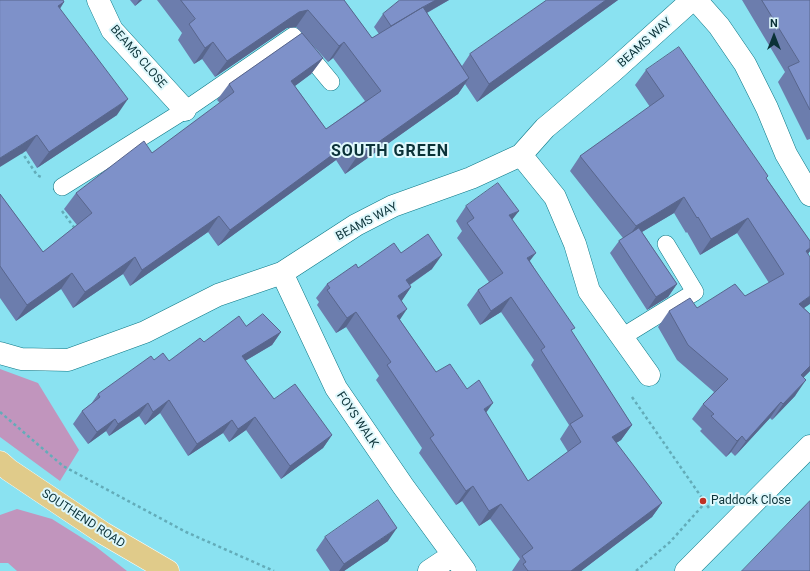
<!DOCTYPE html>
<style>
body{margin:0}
#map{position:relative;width:810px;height:571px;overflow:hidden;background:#8ae2f1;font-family:Roboto,sans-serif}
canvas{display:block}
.north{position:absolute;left:754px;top:16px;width:40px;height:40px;-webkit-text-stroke:3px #dff8fc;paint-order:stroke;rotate:0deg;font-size:11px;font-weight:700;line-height:16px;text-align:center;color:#0b3238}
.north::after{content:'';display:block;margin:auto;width:14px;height:18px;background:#0b3238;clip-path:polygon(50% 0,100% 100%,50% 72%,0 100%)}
</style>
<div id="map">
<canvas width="810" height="571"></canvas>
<div class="north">N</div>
</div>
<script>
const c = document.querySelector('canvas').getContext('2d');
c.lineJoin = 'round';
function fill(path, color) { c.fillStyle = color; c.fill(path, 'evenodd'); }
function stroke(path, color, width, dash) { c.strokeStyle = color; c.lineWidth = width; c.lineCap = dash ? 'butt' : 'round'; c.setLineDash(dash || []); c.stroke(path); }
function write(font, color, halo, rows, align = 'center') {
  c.font = font + ' Roboto,sans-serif'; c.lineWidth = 4; c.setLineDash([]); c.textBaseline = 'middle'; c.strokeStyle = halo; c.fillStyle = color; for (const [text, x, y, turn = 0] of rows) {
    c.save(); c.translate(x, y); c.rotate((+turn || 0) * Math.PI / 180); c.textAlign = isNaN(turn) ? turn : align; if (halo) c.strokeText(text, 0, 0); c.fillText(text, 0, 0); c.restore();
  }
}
fill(new Path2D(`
 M 0,369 L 38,383 L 79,450 L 60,481 L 0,437 Z
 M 17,509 L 52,519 L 95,546 L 127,571 L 17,571 L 8,563 L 0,563 L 0,515 Z`), '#c195bd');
const lane = new Path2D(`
 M 62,187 L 185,110 L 293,36 L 331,82
 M 622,337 L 695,292 L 666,244`);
const street = new Path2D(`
 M 98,0 L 112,30 L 185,110
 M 696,0 L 719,26 L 745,64 L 767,108 L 786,154 L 810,195
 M 521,155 L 555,197 L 575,244 L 589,291 L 649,375
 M 282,273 L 336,388 L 403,486 L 465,571
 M 0,353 L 21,359 L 68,360 L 145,332 L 218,295 L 282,273 L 356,225 L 393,206 L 471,178 L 521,155 L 545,128 L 612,72 L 692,0
 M 429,571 L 453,555
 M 686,571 L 810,446`);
const primary = new Path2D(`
 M 0,462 L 9,470 L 103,533 L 168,571`);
stroke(lane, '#0b7684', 18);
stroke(street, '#0b7684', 23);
stroke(primary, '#fff', 23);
stroke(new Path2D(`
 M 21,151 L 37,175 L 41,177
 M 62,211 L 76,230
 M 632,397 L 709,508
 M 0,412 L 63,466 L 186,532 L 274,571
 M 636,571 L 670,542 L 705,503`), '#63acb9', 2.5, [3, 3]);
stroke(lane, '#fff', 17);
stroke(street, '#fff', 22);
stroke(primary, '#e0cb8a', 22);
fill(new Path2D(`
 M 0,0 L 64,2 L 60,9 L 117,115 L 37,168 L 26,151 Z
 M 130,0 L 142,0 L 135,6 Z
 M 157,0 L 344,0 L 372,38 L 379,34 L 374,27 L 383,14 L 400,0 L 449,0 L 427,13 L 462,66 L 470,54 L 547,0 L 618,0 L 477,102 L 465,84 L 458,94 L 345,174 L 336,160 L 218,246 L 208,232 L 130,286 L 123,274 L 73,308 L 61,289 L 16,321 L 0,298 L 0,194 L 43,252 L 77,225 L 64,209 L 76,193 L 152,153 L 220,103 L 217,100 L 229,84 L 302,33 L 296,27 L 287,28 L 215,77 L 202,59 L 194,64 L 178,40 L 182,33 ZM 307,39 L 328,62 L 333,58 L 365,101 L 326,129 L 295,86 L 311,74 L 323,58 Z
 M 742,0 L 810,0 L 810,139 L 807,140 L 778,82 L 785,72 Z
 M 646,70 L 767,179 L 810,241 L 810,251 L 808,254 L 804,308 L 810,314 L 810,371 L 804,377 L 795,396 L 772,420 L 770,418 L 735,456 L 731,452 L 726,457 L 700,431 L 702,429 L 692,419 L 703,404 L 714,392 L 677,360 L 658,327 L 669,311 L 697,308 L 745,296 L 769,283 L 737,233 L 700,255 L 687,232 L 686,233 L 674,213 L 642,232 L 677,284 L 668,297 L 647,310 L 610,253 L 619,241 L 623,238 L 570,171 L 580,156 L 650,107 L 635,85 Z
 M 466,206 L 512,220 L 530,261 L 572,332 L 632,425 L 621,440 L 616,443 L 662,503 L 652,517 L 581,571 L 512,571 L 520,559 L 490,519 L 479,526 L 462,501 L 456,505 L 419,453 L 422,448 L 376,380 L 379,376 L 346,327 L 336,333 L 317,305 L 319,302 L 316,298 L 327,284 L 358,268 L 401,253 L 432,269 L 410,285 L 411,287 L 401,301 L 400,320 L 436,372 L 467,389 L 486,413 L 528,481 L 568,452 L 560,439 L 569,425 L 531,365 L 534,360 L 501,312 L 480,325 L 467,305 L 478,290 L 489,282 L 457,238 L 462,231 L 456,221 Z
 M 246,326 L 281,332 L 272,345 L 245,361 L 274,399 L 332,435 L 323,448 L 281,479 L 246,430 L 229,442 L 223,433 L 188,456 L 160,413 L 145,425 L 139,416 L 109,436 L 106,431 L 88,444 L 73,424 L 82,411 L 91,404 L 98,394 L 154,360 L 169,361 L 204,342 Z
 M 325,537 L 388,541 L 344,571 L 330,571 L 316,550 Z`), '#6c7dad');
fill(new Path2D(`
 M 139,0 L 142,0 L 135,6 Z
 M 436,0 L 449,0 L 382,38 L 391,26 Z
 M 606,0 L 618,0 L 477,102 L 489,84 Z
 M 64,2 L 53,18 L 58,6 Z
 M 308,10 L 296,27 L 287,28 L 215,77 L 227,61 L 299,12 Z
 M 213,42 L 202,59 L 194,64 L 205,48 Z
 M 344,42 L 333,58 L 328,62 L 339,46 Z
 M 323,58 L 311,74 L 280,97 L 291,81 Z
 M 469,78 L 458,94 L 345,174 L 356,158 Z
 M 128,99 L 117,115 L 37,168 L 49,152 Z
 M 37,135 L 26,151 L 0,167 L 0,158 Z
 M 347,144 L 336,160 L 218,246 L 230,230 Z
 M 684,197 L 674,213 L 625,242 L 636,226 Z
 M 519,211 L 508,225 L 509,215 Z
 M 219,216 L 208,232 L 130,286 L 142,270 Z
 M 748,218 L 737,233 L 700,255 L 711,239 Z
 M 810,248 L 810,251 L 802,262 L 806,251 Z
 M 536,253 L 525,267 L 527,258 Z
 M 442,255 L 432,269 L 396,294 L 406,280 Z
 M 135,257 L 123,274 L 73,308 L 85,292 Z
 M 72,273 L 61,289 L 16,321 L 27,305 Z
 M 677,284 L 668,297 L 647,310 L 656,297 Z
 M 411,287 L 401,302 L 398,296 Z
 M 810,296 L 810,304 L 788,319 L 799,304 Z
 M 511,297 L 501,312 L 480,325 L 491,311 Z
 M 407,309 L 397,324 L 397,316 Z
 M 356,312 L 346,327 L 336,333 L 347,318 Z
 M 281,332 L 272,345 L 233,368 L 242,356 Z
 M 810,366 L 810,371 L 790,391 L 801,375 Z
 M 806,380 L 795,396 L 772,420 L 783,404 Z
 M 169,400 L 160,413 L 145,425 L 153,412 Z
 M 781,402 L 770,418 L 735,456 L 746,441 Z
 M 148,403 L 139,416 L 109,436 L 118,424 Z
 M 493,403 L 483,417 L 484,409 Z
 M 255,417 L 246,430 L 229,442 L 238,429 Z
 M 115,419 L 106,431 L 88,444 L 97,432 Z
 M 232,420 L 223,433 L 188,456 L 197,444 Z
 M 632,425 L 621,440 L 602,452 L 612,437 Z
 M 332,435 L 323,448 L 281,479 L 290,466 Z
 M 742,436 L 731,452 L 726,457 L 737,441 Z
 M 473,486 L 462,501 L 456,505 L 466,491 Z
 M 662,503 L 652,517 L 581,571 L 571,571 Z
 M 501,504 L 490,519 L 479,526 L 489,511 Z
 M 397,528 L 388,541 L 344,571 L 339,571 L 344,564 Z`), '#58668d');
const building = new Path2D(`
 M 0,0 L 63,0 L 64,2 L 58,6 L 128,99 L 49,152 L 37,135 L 0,158 Z
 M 181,0 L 344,0 L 372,38 L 423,7 L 469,78 L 356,158 L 347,144 L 230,230 L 219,216 L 142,270 L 135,257 L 85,292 L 72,273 L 27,305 L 0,266 L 0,194 L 43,252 L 92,213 L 76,193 L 144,141 L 152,153 L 234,92 L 229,84 L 302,33 L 323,58 L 291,81 L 326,129 L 381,91 L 344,42 L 339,46 L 308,10 L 299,12 L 227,61 L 213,42 L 205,48 L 189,24 L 195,19 Z
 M 400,0 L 436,0 L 423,7 L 391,26 L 383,14 Z
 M 547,0 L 606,0 L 489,84 L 470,54 Z
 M 762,0 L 810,0 L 810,110 L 788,67 L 799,62 Z
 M 679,47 L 768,176 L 766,178 L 810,241 L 810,248 L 806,251 L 810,257 L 810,296 L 799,304 L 810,314 L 810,366 L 801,375 L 806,380 L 783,404 L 781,402 L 746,441 L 742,436 L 737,441 L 711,416 L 714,414 L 703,404 L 728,379 L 688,345 L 669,311 L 690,298 L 697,308 L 735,284 L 745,296 L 784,274 L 748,218 L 711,239 L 698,217 L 697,218 L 684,197 L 636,226 L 580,156 L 664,96 L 646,70 Z
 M 498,183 L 519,211 L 509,215 L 536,253 L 527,258 L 575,328 L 571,330 L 632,425 L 612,437 L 662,503 L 571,571 L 528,571 L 523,564 L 526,562 L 522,556 L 533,548 L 501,504 L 489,511 L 473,486 L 466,491 L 430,438 L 434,435 L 387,365 L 391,362 L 356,312 L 347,318 L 327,290 L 330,288 L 327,284 L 356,264 L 358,268 L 394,243 L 401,253 L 428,234 L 442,255 L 406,280 L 411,287 L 398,296 L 407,309 L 397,316 L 436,372 L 450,364 L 467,389 L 479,380 L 493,403 L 484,409 L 528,481 L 581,442 L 570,424 L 583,416 L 541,350 L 545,347 L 511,297 L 491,311 L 478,290 L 503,273 L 467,223 L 474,218 L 466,206 Z
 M 639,228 L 677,284 L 656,297 L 619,241 Z
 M 263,314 L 281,332 L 242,356 L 274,399 L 295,384 L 332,435 L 290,466 L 255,417 L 238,429 L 232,420 L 197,444 L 169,400 L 153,412 L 148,403 L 118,424 L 115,419 L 97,432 L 82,411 L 100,397 L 98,394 L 151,356 L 154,360 L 163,353 L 169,361 L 200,338 L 204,342 L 239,316 L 246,326 Z
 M 378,500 L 397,528 L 344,564 L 325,537 Z
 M 810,501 L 810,571 L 742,571 Z`);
fill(building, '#7e91c9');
stroke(building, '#58668d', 1);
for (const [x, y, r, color] of [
 [703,501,4,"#bf3225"]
]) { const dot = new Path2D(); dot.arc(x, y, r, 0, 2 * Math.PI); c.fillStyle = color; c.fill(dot); stroke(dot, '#dff8fc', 1.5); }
write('12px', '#0b3238', '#dff8fc', [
 ["BEAMS WAY",645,43,-42],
 ["BEAMS CLOSE",138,57,49],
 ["BEAMS WAY",367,222,-28],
 ["FOYS WALK",357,420,56],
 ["SOUTHEND ROAD",83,519,33]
]);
write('12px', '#0b3238', '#dff8fc', [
 ["Paddock Close",711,501]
], 'left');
c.letterSpacing = '1px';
write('bold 16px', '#0b3238', '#dff8fc', [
 ["SOUTH GREEN",390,152]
]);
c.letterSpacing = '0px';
</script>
